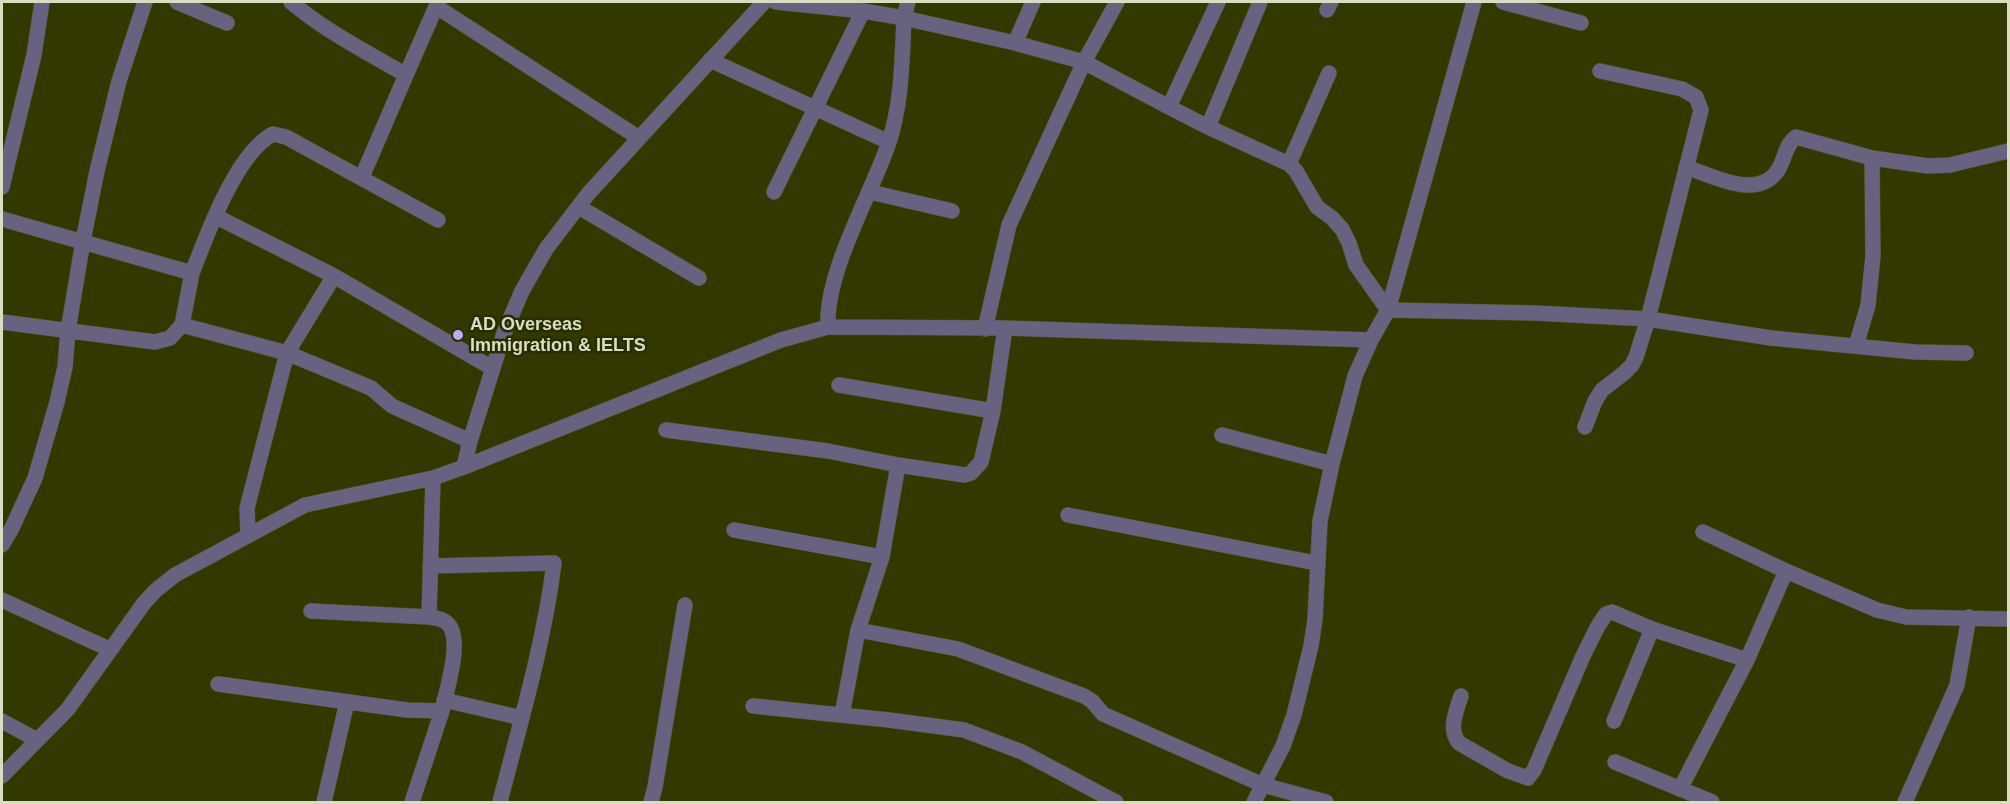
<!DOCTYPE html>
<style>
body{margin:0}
#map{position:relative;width:2010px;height:804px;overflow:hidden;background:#323800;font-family:Arial,sans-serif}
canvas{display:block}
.frame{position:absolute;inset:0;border:3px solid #d7ddc0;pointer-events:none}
</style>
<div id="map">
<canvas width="2010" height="804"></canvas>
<div class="frame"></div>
</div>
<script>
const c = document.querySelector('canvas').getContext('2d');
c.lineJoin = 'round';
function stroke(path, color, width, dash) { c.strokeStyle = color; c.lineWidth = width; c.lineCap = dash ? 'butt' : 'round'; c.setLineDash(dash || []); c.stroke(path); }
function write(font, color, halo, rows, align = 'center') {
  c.font = font + ' Arial,sans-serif'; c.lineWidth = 5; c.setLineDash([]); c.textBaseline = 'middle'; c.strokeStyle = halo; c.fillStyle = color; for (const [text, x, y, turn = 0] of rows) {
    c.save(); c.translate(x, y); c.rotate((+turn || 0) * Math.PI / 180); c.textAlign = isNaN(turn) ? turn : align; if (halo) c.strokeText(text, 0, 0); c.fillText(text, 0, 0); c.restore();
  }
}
const street = new Path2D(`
 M 177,2 L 227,23
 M 291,2 C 325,31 367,52 406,75 L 438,2
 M 776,2 L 863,11 L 904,18 C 902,60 902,105 888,145 C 870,197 825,273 828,327
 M 908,2 L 904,18 L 1015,43 L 1033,2
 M 1503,2 L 1581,23
 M 437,7 L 639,138
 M 1327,10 L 1331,2
 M 1015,43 L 1084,62 L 1117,2
 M 710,60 L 889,142
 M 1169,107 L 1208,127 L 1260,2
 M 1208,127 L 1289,164 L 1296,171 L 1317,207 L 1332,218 L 1342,229 L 1349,243 L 1356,265 L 1388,310 L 1536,313 L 1648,319 L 1771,338 L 1915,352 L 1966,353
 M 1289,164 L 1329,73
 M 1686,167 C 1713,176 1758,201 1778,170 C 1785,159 1785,145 1796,137 L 1872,158 L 1928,166 L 1950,165 L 2008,151
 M 362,177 L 406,75
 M 2,187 L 34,55 L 42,2
 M 774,192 L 863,11
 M 870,192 L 952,211
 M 579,207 L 699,278
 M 215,216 L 334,276 L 492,368
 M 2,219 L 192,273 L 182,325 L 170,338 L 155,342 L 2,322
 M 192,273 C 207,235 236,153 273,134 L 286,137 L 438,220
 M 182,325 L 287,353 L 371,388 L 392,406 L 470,441
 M 985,329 L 1009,225 L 1084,62 L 1169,107 L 1218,2
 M 1856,346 L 1868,305 L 1873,256 L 1872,158
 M 839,385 L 993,411
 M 1585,427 L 1595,401 L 1602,390 L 1624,373 L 1632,365 L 1636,357 L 1648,319 L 1701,110 L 1696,97 L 1682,89 L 1600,71
 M 666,430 L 828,451 L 898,465 L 965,475 L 971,473 L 981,462 L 993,411 L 1005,328
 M 1222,435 L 1332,464
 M 464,467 L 470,441 L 504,333 L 522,291 L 546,249 L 588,194 L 764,2
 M 1068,515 L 1316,563
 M 734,530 L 882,557
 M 1703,532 L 1786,571 L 1877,610 L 1906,617 L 2008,619
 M 248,534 L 247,508 L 287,353 L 334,276
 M 2,545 L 11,530 L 35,478 L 57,402 L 65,367 L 68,331 L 83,241 L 97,171 L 119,81 L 145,2
 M 430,566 L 554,563 C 544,644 520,723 500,802
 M 2,600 L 109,649
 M 311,611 L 429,617
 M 858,630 L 958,649 L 1084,696 L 1092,701 L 1103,714 L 1263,785 L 1326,802
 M 218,684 L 407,710 L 442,711 C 446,691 464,638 447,623 C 442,618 435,618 429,617 L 433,478
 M 1461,696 C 1456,712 1448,729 1459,743 L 1508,771 L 1528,778 L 1534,770 L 1583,656 L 1598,626 L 1606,614 L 1612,612 L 1652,629 L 1747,660 L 1786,571
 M 444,700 L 522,718
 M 753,706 L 889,720 L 964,730 L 1022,752 L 1116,802
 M 842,715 L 858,630 L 882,557 L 898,465
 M 2,721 L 37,740
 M 1614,721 L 1652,629
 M 1615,762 L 1712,802
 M 2,776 L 68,709 L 144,603 L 155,591 L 175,575 L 305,505 L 433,478 L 464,467 L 781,340 L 828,327 L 1005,328 L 1371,340
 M 1680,789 L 1747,660
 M 324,802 L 347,702
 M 412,802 L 442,711
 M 651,802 L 655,787 L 685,605
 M 1254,802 L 1283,746 L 1294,715 L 1311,646 L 1315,619 L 1320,521 L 1332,464 L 1355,376 L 1371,340 L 1388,310 L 1474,2
 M 1905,802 L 1957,685 L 1969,617`);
stroke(street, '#505623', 16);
stroke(street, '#68617f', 15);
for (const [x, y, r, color] of [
 [458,335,6,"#bda9f5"]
]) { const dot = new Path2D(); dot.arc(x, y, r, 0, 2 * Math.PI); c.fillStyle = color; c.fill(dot); stroke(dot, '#282d04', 2); }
write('bold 18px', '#d7ddc0', '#282d04', [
 ["AD Overseas",470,325],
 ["Immigration & IELTS",470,346]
], 'left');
</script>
